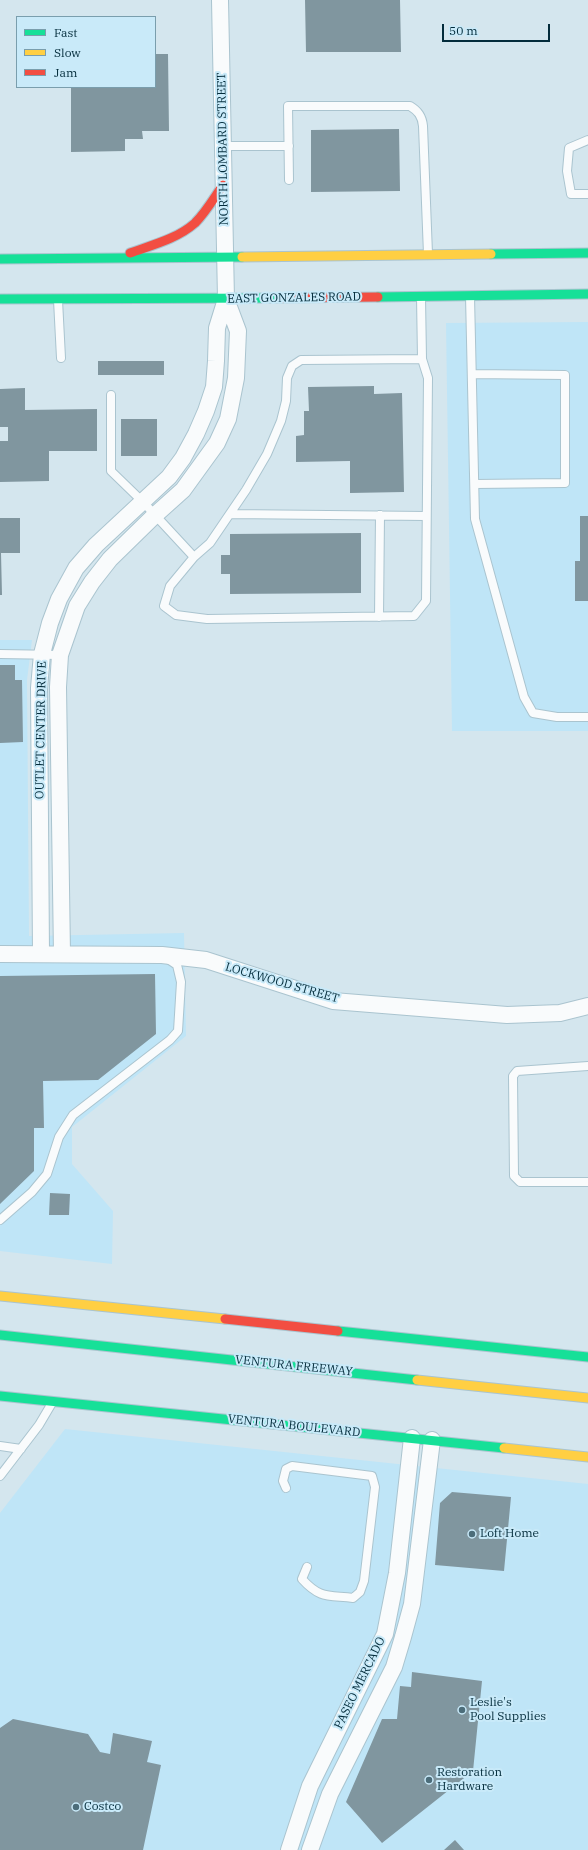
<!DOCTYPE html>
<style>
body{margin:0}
#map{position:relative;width:588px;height:1850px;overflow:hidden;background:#d4e6ee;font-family:"IBM Plex Serif",serif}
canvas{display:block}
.legend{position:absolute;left:16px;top:16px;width:140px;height:72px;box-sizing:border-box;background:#c9eaf9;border:1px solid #7a9ead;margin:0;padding:5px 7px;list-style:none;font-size:12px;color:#032c3b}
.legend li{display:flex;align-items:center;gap:8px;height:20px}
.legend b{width:20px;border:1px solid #7a9ead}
.scale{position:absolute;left:442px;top:24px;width:108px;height:18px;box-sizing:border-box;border:2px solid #032c3b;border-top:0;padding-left:5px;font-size:12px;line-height:14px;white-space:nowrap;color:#032c3b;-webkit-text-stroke:3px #c9eaf9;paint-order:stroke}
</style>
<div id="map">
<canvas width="588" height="1850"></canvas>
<ul class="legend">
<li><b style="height:5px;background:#16e098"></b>Fast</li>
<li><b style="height:5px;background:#ffcf43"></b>Slow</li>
<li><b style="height:5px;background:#f24e42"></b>Jam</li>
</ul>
<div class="scale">50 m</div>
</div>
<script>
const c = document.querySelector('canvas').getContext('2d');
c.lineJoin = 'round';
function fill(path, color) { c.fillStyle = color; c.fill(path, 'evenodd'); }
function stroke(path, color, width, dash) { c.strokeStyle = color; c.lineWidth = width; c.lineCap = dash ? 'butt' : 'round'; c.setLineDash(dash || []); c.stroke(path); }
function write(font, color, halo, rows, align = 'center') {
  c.font = font + ' "IBM Plex Serif",serif'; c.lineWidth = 4; c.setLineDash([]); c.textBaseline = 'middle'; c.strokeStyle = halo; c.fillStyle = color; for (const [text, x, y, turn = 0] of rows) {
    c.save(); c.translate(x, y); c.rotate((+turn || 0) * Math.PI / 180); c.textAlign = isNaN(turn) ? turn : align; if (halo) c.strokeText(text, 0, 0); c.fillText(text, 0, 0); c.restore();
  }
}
fill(new Path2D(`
 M 588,322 L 588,731 L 452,731 L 446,323 Z
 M 0,640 L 32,640 L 27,680 L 29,936 L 184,933 L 186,1036 L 72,1127 L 72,1164 L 113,1211 L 112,1264 L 0,1251 Z
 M 65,1429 L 588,1484 L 588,1850 L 0,1850 L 0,1513 Z`), '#bfe5f7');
fill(new Path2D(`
 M 305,0 L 400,0 L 401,52 L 306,52 Z
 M 155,54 L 168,54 L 169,131 L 142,131 L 143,139 L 125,139 L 125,151 L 71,152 L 71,87 L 155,87 Z
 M 399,129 L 400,191 L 311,192 L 311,130 Z
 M 98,361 L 164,361 L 164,375 L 98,375 Z
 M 374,386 L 374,394 L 402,393 L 404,492 L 350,493 L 350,461 L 296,462 L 296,436 L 304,435 L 304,411 L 309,411 L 308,387 Z
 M 25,388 L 25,410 L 97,409 L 97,451 L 49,451 L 49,481 L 0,482 L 0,441 L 8,441 L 8,427 L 0,427 L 0,389 Z
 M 121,419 L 157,419 L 157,456 L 121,456 Z
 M 580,516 L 588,516 L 588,601 L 575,601 L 575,561 L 580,561 Z
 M 0,518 L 20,518 L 20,553 L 1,553 L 2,595 L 0,595 Z
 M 361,533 L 361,593 L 230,594 L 230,574 L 221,574 L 221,555 L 230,555 L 230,534 Z
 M 0,665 L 15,665 L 15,680 L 22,680 L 23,742 L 0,743 Z
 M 155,974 L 156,1034 L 98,1080 L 43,1081 L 44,1128 L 34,1128 L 34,1171 L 0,1204 L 0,976 Z
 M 50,1193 L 70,1194 L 69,1215 L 49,1215 Z
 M 452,1492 L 511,1497 L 504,1571 L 435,1565 L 440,1503 Z
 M 412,1672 L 482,1681 L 473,1771 L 382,1843 L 346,1802 L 382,1719 L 397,1719 L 400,1686 L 411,1687 Z
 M 13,1719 L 88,1734 L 100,1752 L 110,1754 L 113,1733 L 152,1741 L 147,1762 L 161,1765 L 143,1850 L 0,1850 L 0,1728 Z
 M 455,1840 L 464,1850 L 444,1850 Z`), '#80969f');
const lane = new Path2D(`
 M 588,140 L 569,148 L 567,171 L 571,194 L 588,194
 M 222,146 L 289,146
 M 289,180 L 288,106 L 410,106 C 418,111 422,116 423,126 L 428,254
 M 470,296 L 475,519 L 524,697 L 533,713 L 557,717 L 588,717
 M 421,297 L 422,359
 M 58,300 L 61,358
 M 472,374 L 565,375 L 565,483 L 475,484
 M 111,395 L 111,471 L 143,502 L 194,557 L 210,543 L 246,490 L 267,454 L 281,421 L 286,401 L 287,378 L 292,366 L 301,360 L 422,359 L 428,378 L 426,601 L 414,616 L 207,619 L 176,615 L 164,606 L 170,586 L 194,557
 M 230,514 L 426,516
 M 379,617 L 380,515
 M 0,654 L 60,655
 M 588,1066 L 517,1071 L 513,1076 L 514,1176 L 520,1182 L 588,1182
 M 0,1220 L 32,1192 L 47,1174 L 59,1137 L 73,1115 L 170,1040 L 178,1031 L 181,982 L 177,965 L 168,959
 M 0,1446 L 21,1449
 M 0,1476 L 39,1425 L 52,1403
 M 286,1488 L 283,1481 L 286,1469 L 292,1466 L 372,1476 L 375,1487 L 364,1581 L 360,1592 L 353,1598 C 328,1595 320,1599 302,1579 L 307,1567`);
const street = new Path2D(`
 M 0,954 L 162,955 L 206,960 L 333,1001 L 507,1015 L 560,1013 L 588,1006
 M 41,954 L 39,688 L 42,654 L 50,623 L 59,599 L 76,568 L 96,545 L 169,477 L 183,458 L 196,434 L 206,411 L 214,387 L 216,361 L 217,328 L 226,299
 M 62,954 L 58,687 L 60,655 L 77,606 L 92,582 L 110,559 L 154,516 L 183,490 L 217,443 L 228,419 L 236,378 L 238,331 L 226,299 L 220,0
 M 289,1850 L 310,1786 L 385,1634 L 397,1573 L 412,1438
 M 310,1850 L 330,1794 L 394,1667 L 403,1637 L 412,1604 L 432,1440`);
const fast = new Path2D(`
 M 491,254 L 588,253
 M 0,259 L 242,257
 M 378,297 L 588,294
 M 0,299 L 280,298
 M 338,1331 L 588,1357
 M 0,1335 L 417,1380
 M 0,1396 L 504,1448`);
const slow = new Path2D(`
 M 242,257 L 491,254
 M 0,1296 L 225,1319
 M 417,1380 L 588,1398
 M 504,1448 L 588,1457`);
const jam = new Path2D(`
 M 130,253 C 152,245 177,239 195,223 C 206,212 214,198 223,185
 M 280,298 L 378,297
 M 225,1319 L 338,1331`);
stroke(lane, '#aac4cf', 10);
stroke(street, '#aac4cf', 18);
stroke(fast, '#aac4cf', 11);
stroke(slow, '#aac4cf', 11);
stroke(jam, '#aac4cf', 11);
stroke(lane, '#f9fbfc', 8);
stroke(street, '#f9fbfc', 16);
stroke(fast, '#16e098', 9);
stroke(slow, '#ffcf43', 9);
stroke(jam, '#f24e42', 9);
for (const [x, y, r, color] of [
 [472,1534,4,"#4c6d7a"],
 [462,1710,4,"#4c6d7a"],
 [429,1780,4,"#4c6d7a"],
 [76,1807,4,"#4c6d7a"]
]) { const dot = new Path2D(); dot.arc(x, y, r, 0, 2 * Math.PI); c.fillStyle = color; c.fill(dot); stroke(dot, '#c9eaf9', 1.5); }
write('12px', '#032c3b', '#c9eaf9', [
 ["NORTH LOMBARD STREET",223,149,-91],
 ["EAST GONZALES ROAD",294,298,-1],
 ["OUTLET CENTER DRIVE",41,730,-89],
 ["LOCKWOOD STREET",282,983,16],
 ["VENTURA FREEWAY",294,1366,6],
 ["VENTURA BOULEVARD",294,1426,6],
 ["PASEO MERCADO",360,1683,-64]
]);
write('12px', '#032c3b', '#c9eaf9', [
 ["Loft Home",480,1534],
 ["Leslie's",470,1703],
 ["Pool Supplies",470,1717],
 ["Restoration",437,1773],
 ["Hardware",437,1787],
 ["Costco",84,1807]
], 'left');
</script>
